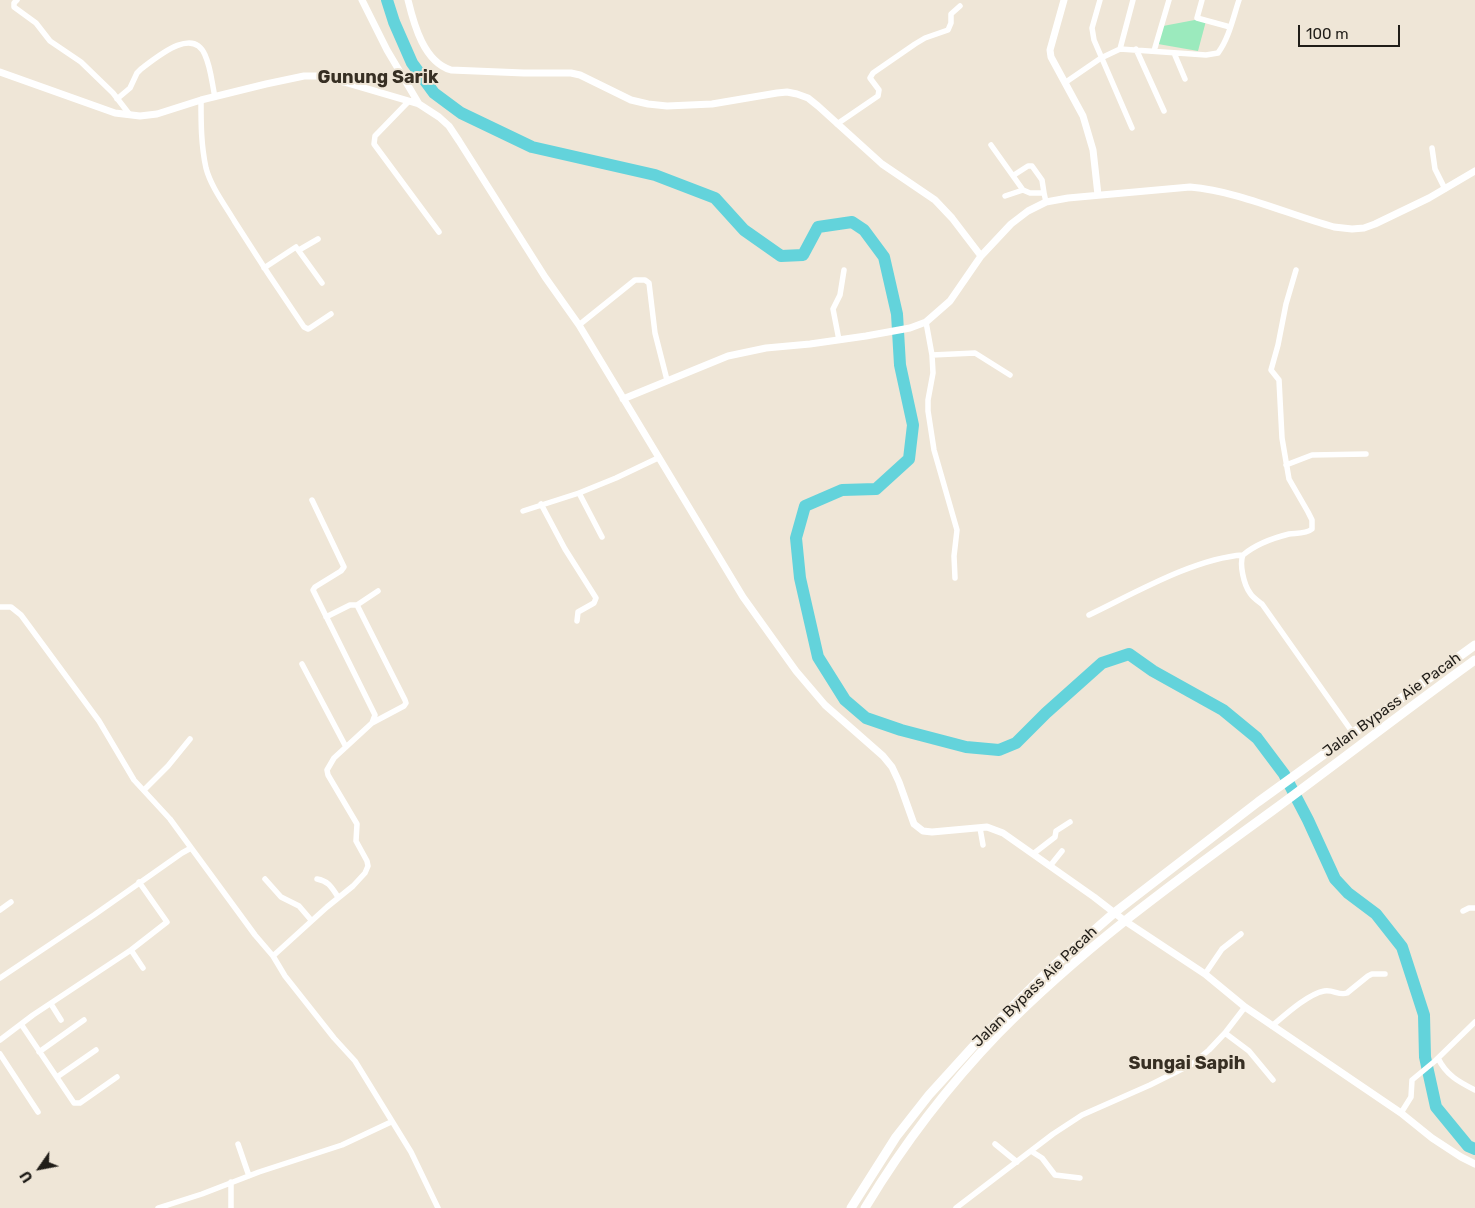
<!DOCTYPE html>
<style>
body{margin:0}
#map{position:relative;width:1475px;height:1208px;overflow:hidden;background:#efe6d7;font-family:Rubik,sans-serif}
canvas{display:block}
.north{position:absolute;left:15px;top:1143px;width:50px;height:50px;-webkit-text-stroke:4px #efe6d7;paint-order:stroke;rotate:237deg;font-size:14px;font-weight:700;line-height:20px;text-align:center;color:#201d18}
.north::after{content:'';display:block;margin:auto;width:18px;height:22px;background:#201d18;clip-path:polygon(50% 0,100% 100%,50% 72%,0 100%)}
.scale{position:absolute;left:1298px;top:25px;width:102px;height:22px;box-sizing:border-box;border:2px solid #201d18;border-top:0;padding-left:6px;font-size:15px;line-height:18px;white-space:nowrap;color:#201d18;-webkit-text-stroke:4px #efe6d7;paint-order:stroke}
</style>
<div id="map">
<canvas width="1475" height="1208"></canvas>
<div class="north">U</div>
<div class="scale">100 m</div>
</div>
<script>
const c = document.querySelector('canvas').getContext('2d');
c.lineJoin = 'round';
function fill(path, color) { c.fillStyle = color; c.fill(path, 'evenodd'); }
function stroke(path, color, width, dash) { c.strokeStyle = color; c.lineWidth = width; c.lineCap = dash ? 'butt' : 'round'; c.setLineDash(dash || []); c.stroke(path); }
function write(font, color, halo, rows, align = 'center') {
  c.font = font + ' Rubik,sans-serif'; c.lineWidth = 4; c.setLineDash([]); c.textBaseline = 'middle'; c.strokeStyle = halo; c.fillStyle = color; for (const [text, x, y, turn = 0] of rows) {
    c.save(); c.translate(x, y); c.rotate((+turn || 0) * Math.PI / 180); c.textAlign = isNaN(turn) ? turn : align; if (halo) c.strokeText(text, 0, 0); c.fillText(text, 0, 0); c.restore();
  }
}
fill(new Path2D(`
 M 1200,19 L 1206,21 L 1198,51 L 1158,44 L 1163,26 Z`), '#9beabd');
stroke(new Path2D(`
 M 387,0 L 394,22 L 412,63 L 434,93 L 461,113 L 532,147 L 655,175 L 715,198 L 744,230 L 781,256 L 803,255 L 818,227 L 852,222 L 864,230 L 884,257 L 897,314 L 900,365 L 913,425 L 909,459 L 876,489 L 842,490 L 805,506 L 796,538 L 800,578 L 818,657 L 845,700 L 866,718 L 901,730 L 966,747 L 999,750 L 1016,743 L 1046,713 L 1102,663 L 1129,654 L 1153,671 L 1223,710 L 1257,738 L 1284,774 L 1308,820 L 1335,879 L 1348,893 L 1376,914 L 1402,947 L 1424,1015 L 1425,1057 L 1436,1107 L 1468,1146 L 1475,1149`), '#63d3db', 12);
stroke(new Path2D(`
 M 17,0 L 14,3 L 14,7 L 36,23 L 50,41 L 81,62 L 113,93 L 130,115
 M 1100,0 L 1092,28 L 1094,40 L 1132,128
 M 1202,0 L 1197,18 L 1230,27
 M 1120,49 L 1133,0
 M 1136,49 L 1164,111
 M 1154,51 L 1169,0
 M 1174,53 L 1185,79
 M 1066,82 L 1101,58 L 1120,49 L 1206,55 L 1218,53 C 1229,38 1233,18 1239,0
 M 117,99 L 130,88 L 137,73 L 141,69 C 157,57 193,26 205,55 C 211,68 212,84 215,97
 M 201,100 C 201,123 201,145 206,168 C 211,187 225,205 235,222 C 257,257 280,292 304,327 L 308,329 L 310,328 L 331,314
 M 408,102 L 375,136 L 374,144 L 439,232
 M 837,124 L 878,96 L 879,90 L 870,78 L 873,73 L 915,44 L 925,38 L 948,30 L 951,23 L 951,14 L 960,6
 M 991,145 L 1023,190 L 1030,193 L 1044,193 L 1046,202
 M 1432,148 L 1435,169 L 1445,189
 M 1014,175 L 1028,166 L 1032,166 L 1042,180 L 1044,193
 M 1005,196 L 1023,190
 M 299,250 L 318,239
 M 264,268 L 296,247 L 322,283
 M 1296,270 L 1286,304 L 1278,345 L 1271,370 L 1279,380 L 1282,438 L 1289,479 L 1308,512 L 1312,520 L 1312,529 C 1306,534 1297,533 1289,534 C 1273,538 1256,544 1243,555 C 1239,564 1244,585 1250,593 C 1253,598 1258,601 1262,604 L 1353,733
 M 926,322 L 932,355 L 975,353 L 1010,375
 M 579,325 L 635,280 L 645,280 L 649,283 L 655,333 L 667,380
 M 839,340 L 833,309 L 840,295 L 844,270
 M 932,355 L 933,373 L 928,400 L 928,411 L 934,450 L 957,530 L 954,556 L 955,578
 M 1286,465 L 1312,455 L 1366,454
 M 579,493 L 602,537
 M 541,504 L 565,549 L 596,598 L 594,603 L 578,612 L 577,621
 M 523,511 L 579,493 L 616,478 L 658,458
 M 357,605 L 378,591
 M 0,607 L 11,607 L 21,615 L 99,721 L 134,780 L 170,819 L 255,935 L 273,956 L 285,976 L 334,1038 L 355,1061 L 411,1152 L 438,1208
 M 1089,615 C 1133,594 1195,558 1243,555
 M 326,617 L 350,605 L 357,605 L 405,700 L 406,703 L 404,706 L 372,723
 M 302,664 L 346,747
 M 144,790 L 168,766 L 190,739
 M 980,828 L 983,845
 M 1033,854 L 1055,837 L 1056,831 L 1070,822
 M 1050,866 L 1062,851
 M 265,879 L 281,897 L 299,906 L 311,920
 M 317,879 C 329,881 332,888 338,897
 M 0,910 L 11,902
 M 1463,911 L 1469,908 L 1475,908
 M 131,950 L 143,968
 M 273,956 L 327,907 L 353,886 L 365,873 L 368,866 L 367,861 L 356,841 L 357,824 L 328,775 L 327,770 L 334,758 L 372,723 L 375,715 L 313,590 L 315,587 L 341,571 L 344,567 L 312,500
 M 1205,974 L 1222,949 L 1241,934
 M 0,978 L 94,915 L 182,853 L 191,848
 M 51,1004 L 61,1020
 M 21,1024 L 74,1103 L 80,1103 L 117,1077
 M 1272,1026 C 1285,1015 1308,994 1324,991 C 1333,989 1339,996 1347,993 L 1368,976 L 1372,974 L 1385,974
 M 1225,1033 L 1249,1051 L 1273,1080
 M 0,1040 L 33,1015 L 131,950 L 167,922 L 139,882
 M 39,1052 L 84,1020
 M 0,1054 L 38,1112
 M 1438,1058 C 1446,1075 1459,1082 1475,1090
 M 57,1077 L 96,1050
 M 1401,1113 L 1411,1097 L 1412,1080 L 1435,1061 L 1475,1022
 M 238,1144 L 249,1176
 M 995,1144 L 1017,1162
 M 1031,1151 L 1042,1158 L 1055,1175 L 1080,1178
 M 231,1182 L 231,1208
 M 158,1208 L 202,1194 L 259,1172 L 342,1145 L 391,1122
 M 956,1208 L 1053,1134 L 1082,1115 L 1150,1085 L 1192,1064 L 1209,1050 L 1225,1033 L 1245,1007`), '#fff', 5.5);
stroke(new Path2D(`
 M 362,0 L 387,50 L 419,104
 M 408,0 C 414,25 424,62 451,70 L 524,73 L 571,73 L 580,75 L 631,100 L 648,104 L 667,106 L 712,104 L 777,93 L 787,92 L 797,94 L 808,98 L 818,106 L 882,164 L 935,200 L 952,218 L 981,256
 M 1064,0 L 1050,50 L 1051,57 L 1083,116 L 1093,150 L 1098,195
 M 0,72 L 115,113 L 140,116 L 157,114 L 201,100 L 266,84 L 304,76 L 318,76 L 344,82 L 419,104 L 439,117 L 449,126 L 459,141 L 545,277 L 579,325 L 743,597 L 796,671 L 825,705 L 883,756 L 892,767 L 899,782 L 914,824 L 923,831 L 932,832 L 987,827 L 1003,833 L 1094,897 L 1125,921 L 1205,974 L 1245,1007 L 1401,1113 L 1432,1138 L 1461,1157 L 1475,1164
 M 623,399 L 728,356 L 766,348 L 810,344 L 866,336 L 910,328 L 926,322 L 950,301 L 981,256 L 1011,224 L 1028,211 L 1046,202 L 1068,198 L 1190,187 C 1238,191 1287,214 1334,227 L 1352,229 L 1364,228 L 1375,224 L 1429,198 L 1475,171`), '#fff', 7);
stroke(new Path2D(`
 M 851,1208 L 896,1137 L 929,1095 L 978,1041 L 1050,969 L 1114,913 L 1258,802 L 1475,645
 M 865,1208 C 903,1145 947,1087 998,1034 C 1081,949 1177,880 1272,811 C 1340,761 1407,709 1475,660`), '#fff', 9);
write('15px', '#201d18', '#efe6d7', [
 ["Jalan Bypass Aie Pacah",1392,705,-36],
 ["Jalan Bypass Aie Pacah",1035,987,-44]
]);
write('bold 18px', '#372f23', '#efe6d7', [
 ["Gunung Sarik",378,78],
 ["Sungai Sapih",1187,1064]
]);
</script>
